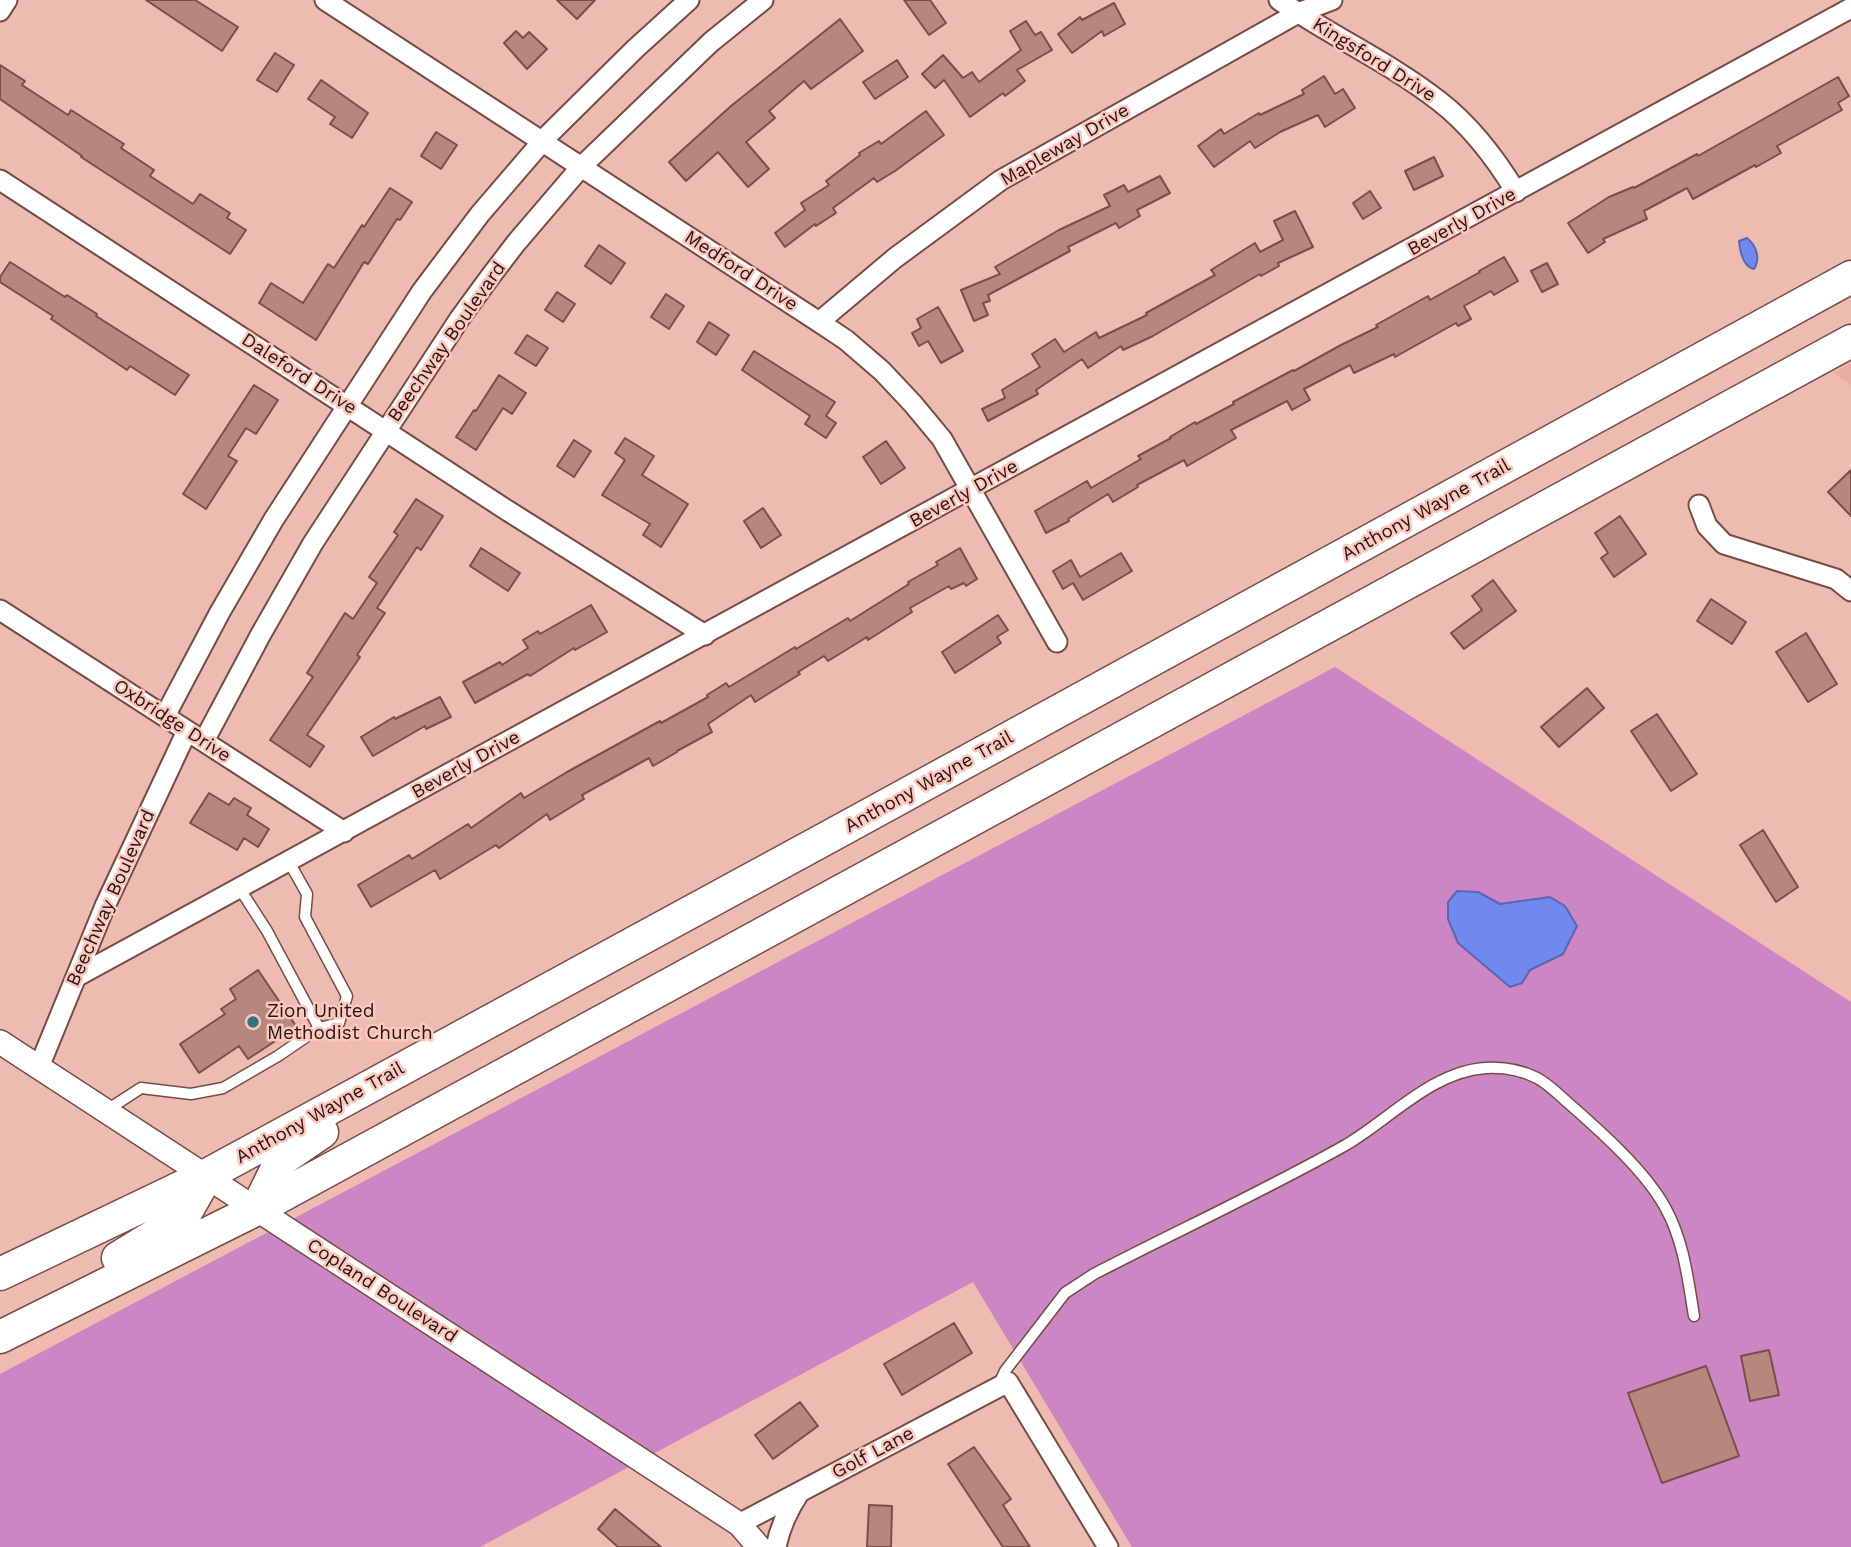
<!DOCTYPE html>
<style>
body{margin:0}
canvas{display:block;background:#eebbb1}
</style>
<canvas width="1851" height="1547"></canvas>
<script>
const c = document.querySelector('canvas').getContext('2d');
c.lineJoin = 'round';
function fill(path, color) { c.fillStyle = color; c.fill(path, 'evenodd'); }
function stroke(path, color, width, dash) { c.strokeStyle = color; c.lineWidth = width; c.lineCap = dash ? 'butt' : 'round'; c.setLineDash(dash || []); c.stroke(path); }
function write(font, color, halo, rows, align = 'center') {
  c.font = font + ' "Work Sans",sans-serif'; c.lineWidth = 5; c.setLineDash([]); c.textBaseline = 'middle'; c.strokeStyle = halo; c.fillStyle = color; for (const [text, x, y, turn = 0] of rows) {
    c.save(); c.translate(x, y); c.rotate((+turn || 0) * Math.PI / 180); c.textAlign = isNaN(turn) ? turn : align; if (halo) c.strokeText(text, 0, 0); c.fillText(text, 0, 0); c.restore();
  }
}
fill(new Path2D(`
 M 1851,363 L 1851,385 L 1833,373 Z`), '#e7ada2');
fill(new Path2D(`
 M 1335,667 L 1851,1002 L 1851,1547 L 1132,1547 L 973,1282 L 480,1547 L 0,1547 L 0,1374 Z`), '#cc86c4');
const water = new Path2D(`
 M 1747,238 C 1756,245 1761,259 1754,269 C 1743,267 1740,251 1739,241 Z
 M 1457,891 L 1478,892 L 1500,904 L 1550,897 L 1565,906 L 1577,926 L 1563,954 L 1530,970 L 1522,983 L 1510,987 L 1458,943 L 1448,919 L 1448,902 Z`);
fill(water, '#6f89ef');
stroke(water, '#5a66ad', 2);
const building = new Path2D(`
 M 146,0 L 195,0 L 238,27 L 222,51 Z
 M 557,0 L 595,0 L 577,19 Z
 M 904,0 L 930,0 L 946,23 L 929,35 Z
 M 1114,3 L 1125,24 L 1104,36 L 1102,31 L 1072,53 L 1058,34 L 1080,17 L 1082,20 Z
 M 840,19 L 863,51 L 811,89 L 804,81 L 769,111 L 775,118 L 746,142 L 769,169 L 748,187 L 718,152 L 686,181 L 669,162 L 731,106 Z
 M 1026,21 L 1035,35 L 1041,32 L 1052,50 L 1017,70 L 1025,81 L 1005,96 L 1003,93 L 970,117 L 944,80 L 935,88 L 922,74 L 943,55 L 963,78 L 972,72 L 979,82 L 1021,50 L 1010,31 Z
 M 516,31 L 523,38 L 529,32 L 547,49 L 527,69 L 504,43 Z
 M 275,53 L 294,65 L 277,92 L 257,80 Z
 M 897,60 L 908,77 L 875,99 L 863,82 Z
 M 0,65 L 25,81 L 22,85 L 68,115 L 71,110 L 124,144 L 121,148 L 154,170 L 150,176 L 193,204 L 200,194 L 230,213 L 227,218 L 246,230 L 230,254 L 81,157 L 82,156 L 0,99 Z
 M 1324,76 L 1335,94 L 1343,89 L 1355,108 L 1325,127 L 1318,115 L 1280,132 L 1255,148 L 1250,141 L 1214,167 L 1198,146 L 1221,129 L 1224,134 L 1259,113 L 1260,115 L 1304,94 L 1302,90 Z
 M 1838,77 L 1849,96 L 1838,103 L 1842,110 L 1777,146 L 1781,153 L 1756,167 L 1755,165 L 1693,199 L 1687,188 L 1644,211 L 1647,219 L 1603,239 L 1605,242 L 1588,253 L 1568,223 L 1609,197 L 1633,187 L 1634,188 L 1697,154 L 1698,156 Z
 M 321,80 L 368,113 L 352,138 L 330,124 L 335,117 L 308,99 Z
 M 926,111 L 944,135 L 895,171 L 877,182 L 874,178 L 833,208 L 836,213 L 816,226 L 815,224 L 785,247 L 775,233 L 805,210 L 801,203 L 829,185 L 826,181 L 860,155 L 859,153 L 879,141 L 881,144 Z
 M 436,132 L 457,145 L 441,169 L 421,156 Z
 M 1434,157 L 1443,176 L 1414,190 L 1405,171 Z
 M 1160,176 L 1170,193 L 1137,210 L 1140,216 L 1119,228 L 1116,223 L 1068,247 L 1070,251 L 988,295 L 990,301 L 983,303 L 988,315 L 974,321 L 961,290 L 1000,274 L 995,267 L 1059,230 L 1110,206 L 1104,195 L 1124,185 L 1128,192 Z
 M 390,188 L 412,202 L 400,220 L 397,219 L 368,264 L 364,262 L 316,340 L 259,303 L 271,283 L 303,303 L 328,264 L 334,268 L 362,225 L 364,227 Z
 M 1370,191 L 1381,208 L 1363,219 L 1353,203 Z
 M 1295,211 L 1313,247 L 1278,263 L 1279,266 L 1261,276 L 1260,274 L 1153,336 L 1123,350 L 1121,346 L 1088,368 L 1082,359 L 1036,390 L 1038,394 L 988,421 L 982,409 L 1005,398 L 1002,390 L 1040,367 L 1032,354 L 1055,339 L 1064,352 L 1096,332 L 1099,338 L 1147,315 L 1146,313 L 1215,275 L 1211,270 L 1255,243 L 1260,252 L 1283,240 L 1274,221 Z
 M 599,245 L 625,263 L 611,284 L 585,266 Z
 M 1504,257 L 1518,281 L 1494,295 L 1491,291 L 1464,306 L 1471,319 L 1458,326 L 1456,323 L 1395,357 L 1394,354 L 1354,373 L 1350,365 L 1304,389 L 1310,400 L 1292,410 L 1287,401 L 1231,430 L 1236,438 L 1187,466 L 1184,460 L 1137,485 L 1138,487 L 1113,502 L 1108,494 L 1068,519 L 1069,521 L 1046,533 L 1035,511 L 1087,481 L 1091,488 L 1141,459 L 1138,456 L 1171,438 L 1170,437 L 1195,422 L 1196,424 L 1234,404 L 1233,402 L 1293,370 L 1294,371 L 1341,345 L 1378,327 L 1376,325 L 1428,296 L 1430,300 L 1480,272 L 1479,271 Z
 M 10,262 L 65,297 L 67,295 L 97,314 L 96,316 L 189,375 L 175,395 L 130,366 L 127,370 L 51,319 L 53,316 L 0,282 L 0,277 Z
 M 1547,263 L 1558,284 L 1542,292 L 1531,271 Z
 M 557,292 L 575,304 L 563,322 L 545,310 Z
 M 666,294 L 684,306 L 669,329 L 651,317 Z
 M 938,307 L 963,351 L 941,363 L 928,341 L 919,346 L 912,333 L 921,328 L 917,319 Z
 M 709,322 L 729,335 L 716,355 L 697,342 Z
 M 527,335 L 548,348 L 536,366 L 515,353 Z
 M 754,351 L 835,402 L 826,416 L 836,423 L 826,438 L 805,424 L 810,416 L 742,370 Z
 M 499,375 L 526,393 L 512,414 L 503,408 L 476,450 L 456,437 L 474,410 L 476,411 Z
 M 254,385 L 278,400 L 256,434 L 246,428 L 228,456 L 237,461 L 206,509 L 183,494 Z
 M 625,438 L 654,456 L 642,475 L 688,504 L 661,547 L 643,535 L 650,524 L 602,495 L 625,460 L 615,453 Z
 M 574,440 L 591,451 L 574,477 L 557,466 Z
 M 886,441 L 905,468 L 881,484 L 863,457 Z
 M 1851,470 L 1851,516 L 1828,492 Z
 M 416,499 L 443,516 L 421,550 L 417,547 L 377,608 L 385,613 L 357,655 L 360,657 L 307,735 L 324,746 L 310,767 L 270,740 L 313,677 L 307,673 L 345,613 L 353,619 L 377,583 L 369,577 L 398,535 L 394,532 Z
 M 763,508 L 781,535 L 761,548 L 744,521 Z
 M 1620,516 L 1646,554 L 1614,577 L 1601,558 L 1608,553 L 1595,533 Z
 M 481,548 L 520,573 L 508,591 L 470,566 Z
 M 960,548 L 977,579 L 966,586 L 964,583 L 951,589 L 949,586 L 910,608 L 912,612 L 868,640 L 867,637 L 828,661 L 824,656 L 798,672 L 800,674 L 755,702 L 751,695 L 708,724 L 712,732 L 677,751 L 677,752 L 653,766 L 649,758 L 582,795 L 584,799 L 550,820 L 547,814 L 499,848 L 496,845 L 440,879 L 435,870 L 371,907 L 358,885 L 409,855 L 412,859 L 468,824 L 471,828 L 521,793 L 524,798 L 567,772 L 660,721 L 661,723 L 708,697 L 707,695 L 726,683 L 729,687 L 795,647 L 796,649 L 848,618 L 850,621 L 909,584 L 908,582 L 938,565 L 936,562 Z
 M 1121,553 L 1132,571 L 1083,600 L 1073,583 L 1063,589 L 1053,571 L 1071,560 L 1080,577 Z
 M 1493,580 L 1516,611 L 1464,649 L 1451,633 L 1482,610 L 1472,596 Z
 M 1711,599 L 1746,622 L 1732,644 L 1697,621 Z
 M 591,605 L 607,632 L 575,650 L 574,648 L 530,676 L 528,674 L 475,703 L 463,682 L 500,662 L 502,665 L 528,648 L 523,640 L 538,631 L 540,634 Z
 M 998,615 L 1008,630 L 997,637 L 1001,643 L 955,673 L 942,652 Z
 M 1806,633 L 1837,684 L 1808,702 L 1776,652 Z
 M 1587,688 L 1604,708 L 1559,747 L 1541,727 Z
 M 440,697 L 451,717 L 426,729 L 425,726 L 373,756 L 361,737 L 394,717 L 395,719 Z
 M 1657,714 L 1697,774 L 1671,791 L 1631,731 Z
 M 209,793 L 229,805 L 234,798 L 251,808 L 247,815 L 269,829 L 258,847 L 244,838 L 237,850 L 190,823 Z
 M 1763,830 L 1798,887 L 1776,902 L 1740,845 Z
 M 258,970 L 298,1029 L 284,1038 L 283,1036 L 248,1059 L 239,1046 L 199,1073 L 180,1044 L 225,1014 L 221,1009 L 236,999 L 230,989 Z
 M 954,1323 L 972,1353 L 902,1395 L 884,1364 Z
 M 1769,1350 L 1779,1395 L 1750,1401 L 1741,1356 Z
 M 1706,1366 L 1739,1456 L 1662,1483 L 1628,1393 Z
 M 800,1402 L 818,1426 L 773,1459 L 755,1435 Z
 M 974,1447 L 1011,1499 L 1003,1505 L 1030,1547 L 1003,1547 L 948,1464 Z
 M 869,1505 L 892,1506 L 891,1547 L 867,1547 Z
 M 615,1509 L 661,1547 L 618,1547 L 598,1529 Z`);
fill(building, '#b7877d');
stroke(building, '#7b4f47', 2);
const service = new Path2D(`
 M 240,889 L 267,931 L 319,1028 L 339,1023 L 347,996 L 305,917 L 307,894 L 289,862
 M 107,1110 L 141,1088 L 191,1094 L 223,1088 L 278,1056 L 319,1028
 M 999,1384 L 1005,1371 L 1065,1293 L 1094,1274 C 1177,1231 1262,1192 1344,1146 C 1388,1121 1432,1071 1486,1068 C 1504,1067 1521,1070 1537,1078 C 1547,1083 1557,1093 1566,1101 C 1598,1129 1646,1171 1666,1209 C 1684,1242 1688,1280 1694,1316`);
const minor = new Path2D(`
 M 325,0 L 819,322 L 846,340 L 882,371 L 913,404 L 942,439 L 1057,642
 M 1279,0 C 1331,36 1389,62 1439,101 C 1470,125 1496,159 1516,192
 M 0,11 L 7,0
 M 0,180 L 505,509 L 705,635
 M 819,322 L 895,258 L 1001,180 L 1298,13 L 1332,0
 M 1699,505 L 1707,526 L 1724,544 L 1836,579 L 1851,591
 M 0,610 L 344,832
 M 165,716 L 220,612 L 274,519 L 422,291 L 480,214 L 547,136 L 635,49 L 689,0
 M 204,741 L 261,634 L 313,543 L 460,318 L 490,277 L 516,243 L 581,167 L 711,42 L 763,0
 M 76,977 L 1851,8
 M 39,1067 L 105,906 L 187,731
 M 739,1524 L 1008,1382 L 1108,1547
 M 776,1547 C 780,1526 788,1510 799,1493`);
const tertiary = new Path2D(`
 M 0,1042 L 739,1524 L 759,1547`);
const trunk = new Path2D(`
 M 257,1209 L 281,1160 L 322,1132
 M 118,1258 L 182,1219 L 207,1175
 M 0,1274 L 207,1175 L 834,834 L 1851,277
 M 0,1337 L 257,1209 L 1851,341`);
stroke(service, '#784c44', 13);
stroke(minor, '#784c44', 23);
stroke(tertiary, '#784c44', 26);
stroke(trunk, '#784c44', 35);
stroke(service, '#fff', 10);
stroke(minor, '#fff', 19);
stroke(tertiary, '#fff', 23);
stroke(trunk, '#fff', 32);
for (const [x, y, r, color] of [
 [253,1022,7,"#2f7582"]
]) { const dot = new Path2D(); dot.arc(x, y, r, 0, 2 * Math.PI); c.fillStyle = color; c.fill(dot); stroke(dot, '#fcc7bd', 2.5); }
write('19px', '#281512', '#fcc7bd', [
 ["Kingsford Drive",1374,60,32],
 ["Mapleway Drive",1065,145,-30],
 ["Beverly Drive",1462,222,-29],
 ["Medford Drive",741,271,33],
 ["Beechway Boulevard",447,342,-55],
 ["Daleford Drive",299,374,33],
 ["Beverly Drive",964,494,-29],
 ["Anthony Wayne Trail",1426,510,-29],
 ["Oxbridge Drive",172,721,33],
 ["Beverly Drive",466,765,-29],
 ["Anthony Wayne Trail",929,782,-29],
 ["Beechway Boulevard",111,898,-66],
 ["Anthony Wayne Trail",320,1113,-29],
 ["Copland Boulevard",382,1291,33],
 ["Golf Lane",873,1453,-28]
]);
write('19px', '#281512', '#fcc7bd', [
 ["Zion United",267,1011],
 ["Methodist Church",267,1033]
], 'left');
</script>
